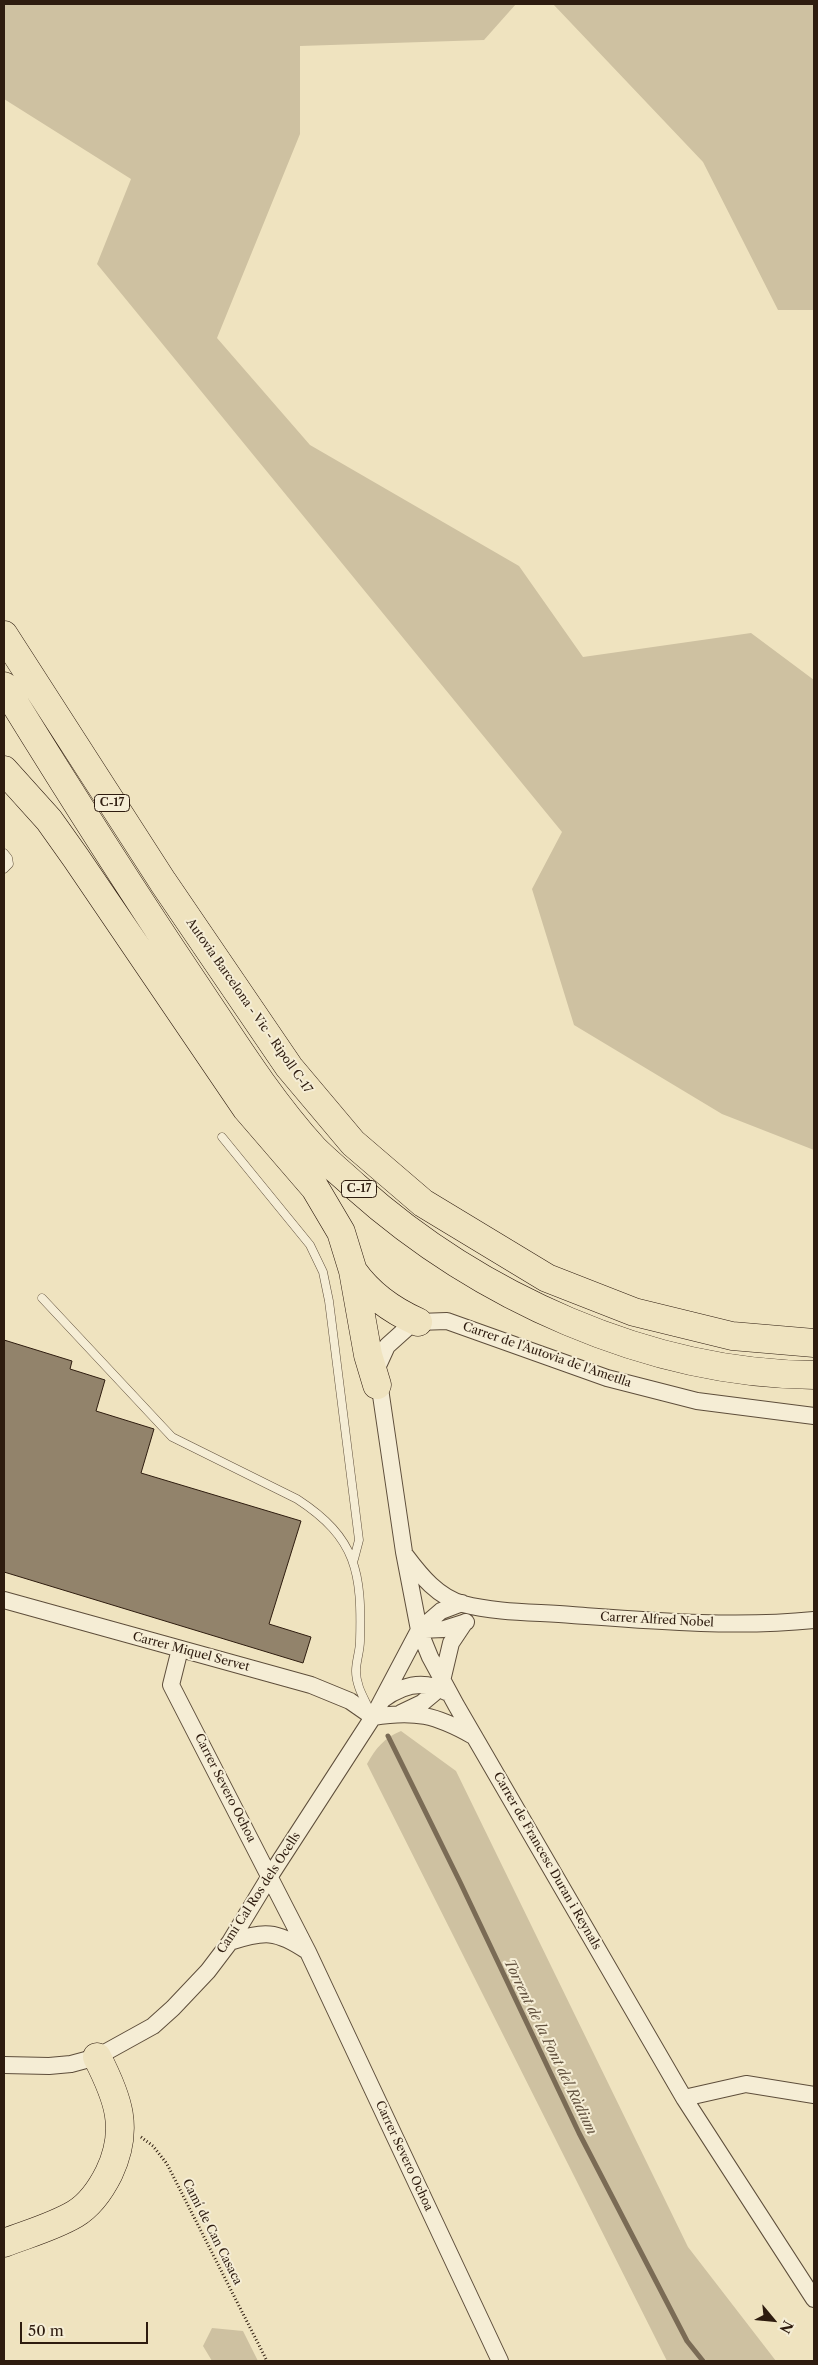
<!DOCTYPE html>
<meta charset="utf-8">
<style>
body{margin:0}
#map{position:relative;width:818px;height:2365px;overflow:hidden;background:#efe3bf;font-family:"Libre Caslon Text",serif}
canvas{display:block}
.frame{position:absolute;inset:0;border:5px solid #2e1c0f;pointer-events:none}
.north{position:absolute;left:748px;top:2295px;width:50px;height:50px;-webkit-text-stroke:4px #f5edd5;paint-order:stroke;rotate:118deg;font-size:14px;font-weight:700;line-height:20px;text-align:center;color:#2e1c0f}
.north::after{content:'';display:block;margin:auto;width:18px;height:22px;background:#2e1c0f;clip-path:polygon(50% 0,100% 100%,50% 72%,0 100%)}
.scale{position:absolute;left:20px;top:2322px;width:128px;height:22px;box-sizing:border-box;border:2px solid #2e1c0f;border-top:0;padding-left:6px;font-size:15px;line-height:18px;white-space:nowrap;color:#2e1c0f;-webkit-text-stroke:4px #f5edd5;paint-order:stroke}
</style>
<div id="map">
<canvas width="818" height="2365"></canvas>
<div class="frame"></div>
<div class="north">N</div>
<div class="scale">50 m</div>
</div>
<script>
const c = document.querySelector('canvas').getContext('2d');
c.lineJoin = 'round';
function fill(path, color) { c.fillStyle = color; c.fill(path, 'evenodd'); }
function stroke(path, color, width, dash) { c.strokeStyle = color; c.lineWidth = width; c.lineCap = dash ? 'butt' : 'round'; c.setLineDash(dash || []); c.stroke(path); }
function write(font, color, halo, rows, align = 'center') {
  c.font = font + ' "Libre Caslon Text",serif'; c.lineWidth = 4; c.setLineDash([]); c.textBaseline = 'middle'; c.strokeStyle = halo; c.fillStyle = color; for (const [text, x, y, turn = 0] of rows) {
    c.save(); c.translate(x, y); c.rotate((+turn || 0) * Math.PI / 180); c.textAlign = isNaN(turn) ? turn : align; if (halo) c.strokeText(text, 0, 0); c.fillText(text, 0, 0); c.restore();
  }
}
fill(new Path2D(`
 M 4,4 L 516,4 L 484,40 L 300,46 L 300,134 L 217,338 L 310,445 L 519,566 L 583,657 L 751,633 L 814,680 L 814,1150 L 722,1114 L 574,1025 L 532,889 L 562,832 L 97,264 L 131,179 L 4,99 Z
 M 553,4 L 814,4 L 814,310 L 778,310 L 703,162 Z
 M 401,1731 L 456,1771 L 688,2247 L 776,2361 L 667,2361 L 367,1764 C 376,1748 384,1738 401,1731 Z
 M 212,2328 L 243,2331 L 258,2361 L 212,2361 L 203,2346 Z`), '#cec1a1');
stroke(new Path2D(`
 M 388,1736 L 460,1882 L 579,2133 L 687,2341 L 703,2361`), '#7a6b55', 5);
const building = new Path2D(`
 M 4,1340 L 72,1361 L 70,1369 L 105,1380 L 96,1411 L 154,1429 L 141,1473 L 301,1521 L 269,1624 L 311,1637 L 303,1663 L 4,1572 Z`);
fill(building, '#92836b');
stroke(building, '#2e1c0f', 1);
const lane = new Path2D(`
 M 4,853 L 8,858 L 9,864 L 4,869
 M 222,1137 L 310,1245 L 323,1272 L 329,1301 L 359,1540 L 354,1559
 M 42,1298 L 172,1437 L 297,1499 C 357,1538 362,1573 360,1641 C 360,1651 356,1661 356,1671 C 356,1686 364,1698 370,1711`);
const street = new Path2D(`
 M 814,1416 L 697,1401 L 607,1378 L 447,1321 L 418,1322 L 407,1328 L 387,1346 L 377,1368 L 404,1552 L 419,1630 L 430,1657 L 456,1705 L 684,2098 L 814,2299
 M 406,1556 C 421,1576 438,1597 463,1604 C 498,1613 537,1612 572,1615 C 653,1621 734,1628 814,1620
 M 4,1600 L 311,1685 L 350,1701 L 373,1717
 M 419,1630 L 444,1629 L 466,1622
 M 180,1649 L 171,1685 L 308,1952 L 500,2361
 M 382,1700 C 402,1685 424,1679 446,1692
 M 401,1713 L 422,1703 L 434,1693 L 442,1681 L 451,1643 L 465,1622
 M 373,1717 C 415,1710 436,1715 473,1736
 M 230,1942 C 264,1931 276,1930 307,1951
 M 4,2065 L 49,2066 L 71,2064 L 97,2057 L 153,2026 L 173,2008 L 208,1971 L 230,1942 L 270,1876 L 373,1717 L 419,1630 L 441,1611 L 462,1603
 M 684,2098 L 746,2084 L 814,2095`);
const highway = new Path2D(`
 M 4,635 L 163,882 L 289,1067 L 353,1143 L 423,1203 L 547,1278 L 634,1312 L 732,1336 L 814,1343
 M 4,686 C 65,785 127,883 192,980 C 231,1038 267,1097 314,1149 C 327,1162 342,1174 356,1187 C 478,1296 648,1374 814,1375
 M 4,770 L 49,820 L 76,858 L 246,1108 L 315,1188 L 341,1232 L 353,1271 L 368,1355 L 377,1385
 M 353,1271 C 370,1295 391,1310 418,1322
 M 4,2243 C 27,2234 53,2227 75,2214 C 90,2205 101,2189 109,2173 C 130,2129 118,2098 97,2057`);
stroke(lane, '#5e4e3b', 9);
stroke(street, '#5e4e3b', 18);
stroke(highway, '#2e1c0f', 29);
stroke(new Path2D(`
 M 141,2137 L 153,2146 L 167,2164 L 267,2361`), '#2e1c0f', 3, [1, 2.5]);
stroke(lane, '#f5edd5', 8);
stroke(street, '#f5edd5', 16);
stroke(highway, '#efe3bf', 28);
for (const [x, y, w] of [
 [112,803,35],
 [359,1189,35]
]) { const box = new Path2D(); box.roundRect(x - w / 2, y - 8.5, w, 17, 4); c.fillStyle = '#f5edd5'; c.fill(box); stroke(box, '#2e1c0f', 1); }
write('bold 11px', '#2e1c0f', null, [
 ["C-17",112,803],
 ["C-17",359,1189]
]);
write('12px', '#2e1c0f', '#f5edd5', [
 ["Autovia Barcelona - Vic - Ripoll C-17",249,1006,55],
 ["Carrer de l'Autovia de l'Ametlla",547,1355,19],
 ["Carrer Alfred Nobel",657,1620,3],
 ["Carrer Miquel Servet",191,1652,15],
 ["Carrer Severo Ochoa",225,1788,63],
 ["Carrer de Francesc Duran i Reynals",547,1861,60],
 ["Camí Cal Ros dels Ocells",259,1893,-57],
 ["Carrer Severo Ochoa",404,2156,65],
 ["Camí de Can Casaca",212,2232,63]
]);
write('italic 14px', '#61503d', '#f5edd5', [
 ["Torrent de la Font del Ràdium",550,2047,64]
]);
</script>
